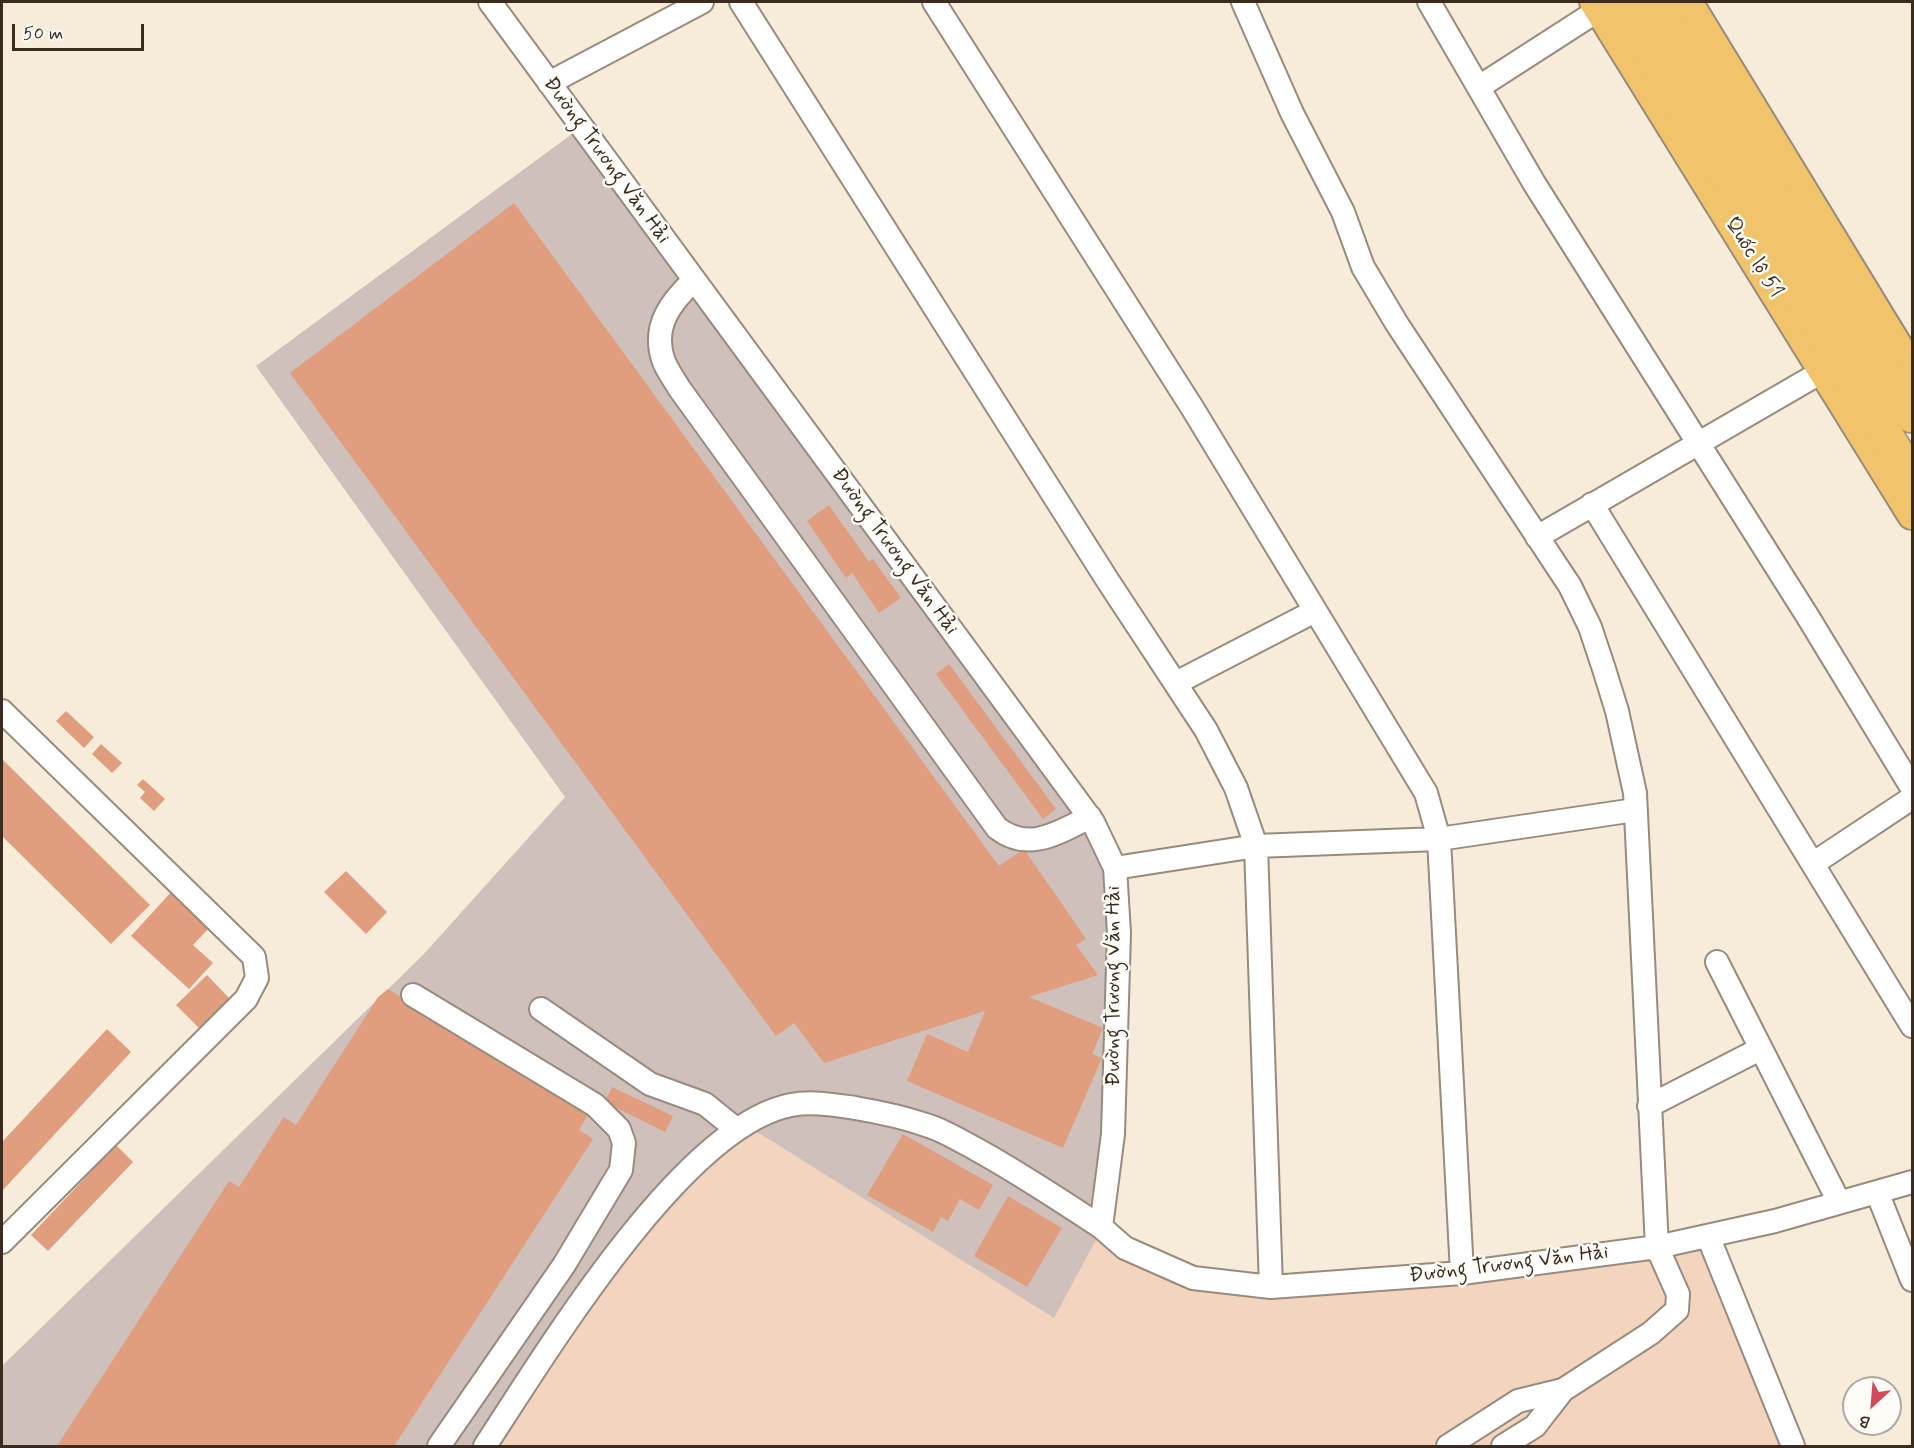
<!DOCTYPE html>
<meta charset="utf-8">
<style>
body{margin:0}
#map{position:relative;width:1914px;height:1448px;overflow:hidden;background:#f7ecda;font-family:Mynerve,sans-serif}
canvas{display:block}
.frame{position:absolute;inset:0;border:3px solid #3b2a1e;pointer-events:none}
.north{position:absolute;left:1842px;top:1376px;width:60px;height:60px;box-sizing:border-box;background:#fdfcf7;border:2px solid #afa8a0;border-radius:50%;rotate:206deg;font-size:16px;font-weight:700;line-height:24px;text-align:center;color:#3b2a1e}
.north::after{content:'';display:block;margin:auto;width:21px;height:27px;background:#d1495b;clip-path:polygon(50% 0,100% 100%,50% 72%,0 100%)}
.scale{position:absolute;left:12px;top:24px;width:132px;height:27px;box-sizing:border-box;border:3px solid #3b2a1e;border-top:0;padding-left:8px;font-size:18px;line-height:21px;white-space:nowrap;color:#3b2a1e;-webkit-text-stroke:4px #fdfcf7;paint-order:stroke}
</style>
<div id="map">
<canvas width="1914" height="1448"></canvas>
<div class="frame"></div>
<div class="north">B</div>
<div class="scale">50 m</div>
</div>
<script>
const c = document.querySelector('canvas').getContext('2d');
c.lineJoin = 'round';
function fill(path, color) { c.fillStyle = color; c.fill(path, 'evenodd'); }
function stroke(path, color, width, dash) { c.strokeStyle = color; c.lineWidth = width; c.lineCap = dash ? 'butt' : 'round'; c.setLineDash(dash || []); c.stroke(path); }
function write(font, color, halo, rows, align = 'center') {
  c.font = font + ' Mynerve,sans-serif'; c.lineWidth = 5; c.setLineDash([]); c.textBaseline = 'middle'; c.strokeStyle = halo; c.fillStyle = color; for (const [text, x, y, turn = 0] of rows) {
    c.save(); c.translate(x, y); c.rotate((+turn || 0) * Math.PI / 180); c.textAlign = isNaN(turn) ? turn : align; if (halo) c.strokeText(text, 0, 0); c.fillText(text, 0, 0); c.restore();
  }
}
fill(new Path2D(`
 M 751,1128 L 1099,1234 L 1192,1284 L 1704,1243 L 1786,1446 L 493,1446 L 568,1333 L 678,1188 Z`), '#f3d4bf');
fill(new Path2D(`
 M 576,131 L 1088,826 L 1109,869 L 1107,1133 L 1096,1217 L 1034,1175 L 823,1097 L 728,1128 L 478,1446 L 2,1446 L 2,1366 L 423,955 L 565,797 L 256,366 Z
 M 822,1109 L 927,1132 L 1099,1234 L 1054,1318 L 751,1128 L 765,1119 Z`), '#cfc0bb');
fill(new Path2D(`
 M 514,203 L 999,866 L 1024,849 L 1086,939 L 1076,945 L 1098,975 L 1029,997 L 1103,1028 L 1092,1054 L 1102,1058 L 1063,1148 L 907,1081 L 927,1034 L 968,1052 L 985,1011 L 824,1063 L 794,1023 L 776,1036 L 290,373 Z
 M 829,505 L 869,562 L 873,559 L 901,598 L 879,613 L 852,573 L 846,578 L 807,521 Z
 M 949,664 L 1056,809 L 1043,819 L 936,674 Z
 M 66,711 L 94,737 L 84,748 L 56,721 Z
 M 101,744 L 122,763 L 112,773 L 92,754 Z
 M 2,759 L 150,905 L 111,944 L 2,836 Z
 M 143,779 L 165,799 L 154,811 L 140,798 L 145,792 L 137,785 Z
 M 346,871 L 387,912 L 366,934 L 324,892 Z
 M 173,890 L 212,925 L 193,945 L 213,963 L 189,989 L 131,936 Z
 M 207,975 L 229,998 L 199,1028 L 176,1005 Z
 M 388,989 L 589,1113 L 579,1130 L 593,1139 L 394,1446 L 57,1446 L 229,1181 L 239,1187 L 284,1117 L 296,1125 L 378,997 Z
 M 107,1029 L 131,1052 L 2,1191 L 2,1142 Z
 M 612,1087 L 673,1116 L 665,1132 L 605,1102 Z
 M 903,1134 L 993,1185 L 979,1210 L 960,1199 L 948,1221 L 941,1217 L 933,1232 L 867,1195 Z
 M 116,1145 L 133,1162 L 48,1251 L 31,1235 Z
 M 1008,1196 L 1062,1228 L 1027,1287 L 974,1256 Z`), '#e09e7e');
const minor = new Path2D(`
 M 490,2 L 1093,822 L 1115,868 L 1119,933 L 1113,1134 L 1101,1227 L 1125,1248 L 1193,1278 L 1271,1287 L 1462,1273 L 1657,1247 L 1775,1221 L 1912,1182
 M 741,2 L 1108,581 L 1206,730 L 1236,788 L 1256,846 L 1271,1287
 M 934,2 L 1193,409 L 1426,793 L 1439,839 L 1462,1273
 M 1243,2 L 1292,113 L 1343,212 L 1363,267 L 1397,324 L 1570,586 L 1590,627 L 1604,669 L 1617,711 L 1635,793 L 1657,1247 L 1678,1294 L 1677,1310 L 1651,1333 L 1563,1390 L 1535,1426 L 1503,1446
 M 1429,2 L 1534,183 L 1808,617 L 1912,788
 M 549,83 L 702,2
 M 1479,87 L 1611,2
 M 694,280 C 672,301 652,325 663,359 C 666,369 674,379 679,388 L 997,828 C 1029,853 1059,832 1090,817
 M 1592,504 L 1912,1026
 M 1537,537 L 1837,363
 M 1176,683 L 1315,611
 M 2,711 L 254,957 L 257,978 L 246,999 L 2,1242
 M 1814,863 L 1912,798
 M 1115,868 L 1256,846 L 1439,839 L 1635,810
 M 1717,962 L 1839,1202
 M 413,995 L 595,1105 L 619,1129 L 624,1143 L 621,1170 L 564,1265 L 439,1446
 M 541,1009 L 650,1084 L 705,1104 L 736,1129
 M 1649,1106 L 1760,1049
 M 1877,1192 L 1912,1280
 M 1708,1236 L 1793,1446
 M 485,1446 C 545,1355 682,1126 791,1105 C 813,1101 834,1105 855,1108 C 879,1112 906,1118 929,1126 C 945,1131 960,1141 974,1148 C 1018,1172 1060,1200 1101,1227
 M 1448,1446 L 1518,1401 L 1563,1390`);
const major = new Path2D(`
 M 1594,2 L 1912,515
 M 1688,2 L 1912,369`);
const highway = new Path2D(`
 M 1619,2 L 1912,477
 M 1654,2 L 1912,416`);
stroke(minor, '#998b7c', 26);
stroke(major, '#998b7c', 32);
stroke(highway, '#998b7c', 36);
stroke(minor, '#fff', 22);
stroke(major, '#f1c36a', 28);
stroke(highway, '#f1c36a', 33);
write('21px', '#3b2a1e', '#fdfcf7', [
 ["Đường Trương Văn Hải",606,161,54],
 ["Quốc lộ 51",1753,258,58],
 ["Đường Trương Văn Hải",894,552,54],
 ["Đường Trương Văn Hải",1115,986,-90],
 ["Đường Trương Văn Hải",1509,1265,-7]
]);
</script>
